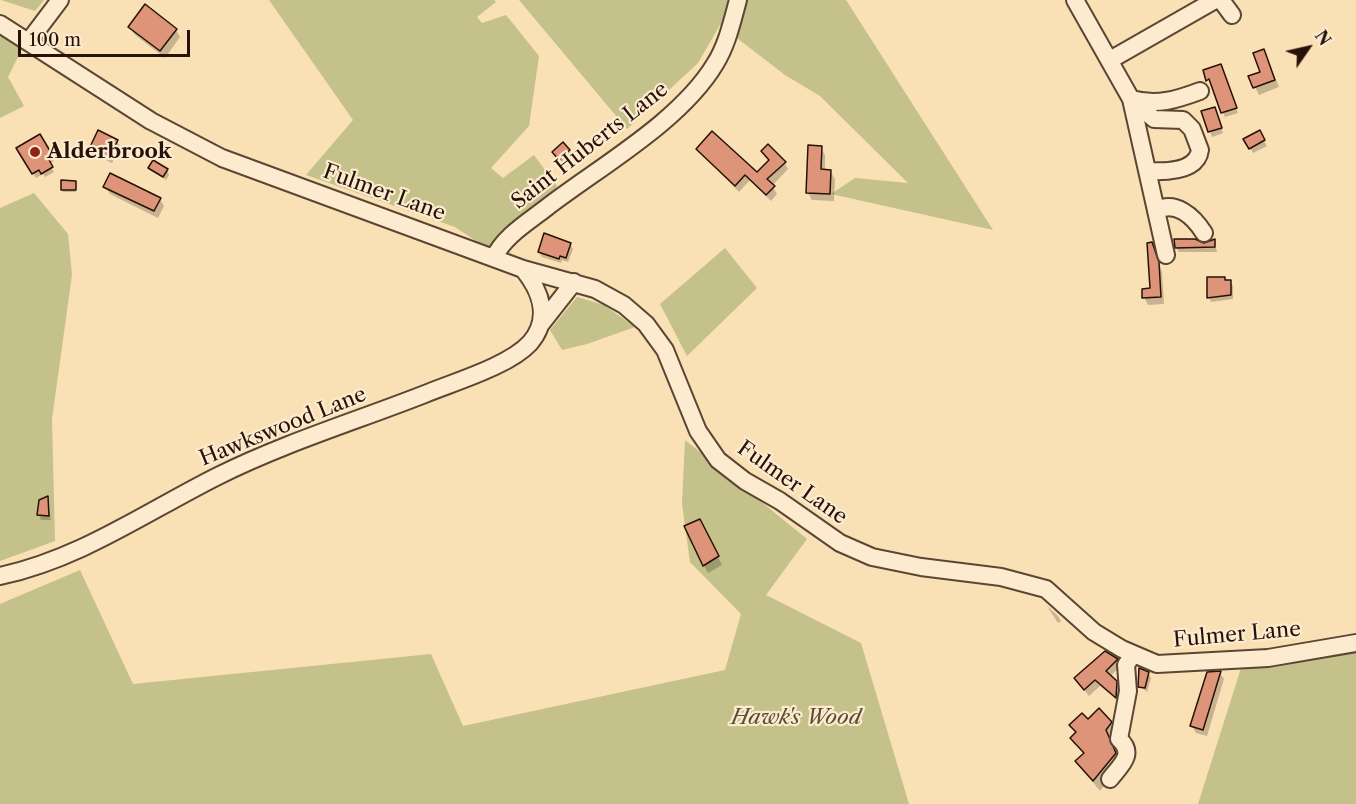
<!DOCTYPE html>
<style>
body{margin:0}
#map{position:relative;width:1356px;height:804px;overflow:hidden;background:#fae0b5;font-family:"Libre Caslon Text",serif}
canvas{display:block}
.north{position:absolute;left:1278px;top:18px;width:60px;height:60px;-webkit-text-stroke:4px #fcebcf;paint-order:stroke;rotate:56deg;font-size:16px;font-weight:700;line-height:24px;text-align:center;color:#261208}
.north::after{content:'';display:block;margin:auto;width:21px;height:27px;background:#261208;clip-path:polygon(50% 0,100% 100%,50% 72%,0 100%)}
.scale{position:absolute;left:18px;top:30px;width:172px;height:27px;box-sizing:border-box;border:3px solid #261208;border-top:0;padding-left:8px;font-size:18px;line-height:21px;white-space:nowrap;color:#261208;-webkit-text-stroke:4px #fcebcf;paint-order:stroke}
</style>
<div id="map">
<canvas width="1356" height="804"></canvas>
<div class="north">N</div>
<div class="scale">100 m</div>
</div>
<script>
const c = document.querySelector('canvas').getContext('2d');
c.lineJoin = 'round';
function fill(path, color) { c.fillStyle = color; c.fill(path, 'evenodd'); }
function stroke(path, color, width, dash) { c.strokeStyle = color; c.lineWidth = width; c.lineCap = dash ? 'butt' : 'round'; c.setLineDash(dash || []); c.stroke(path); }
function write(font, color, halo, rows, align = 'center') {
  c.font = font + ' "Libre Caslon Text",serif'; c.lineWidth = 4.5; c.setLineDash([]); c.textBaseline = 'middle'; c.strokeStyle = halo; c.fillStyle = color; for (const [text, x, y, turn = 0] of rows) {
    c.save(); c.translate(x, y); c.rotate((+turn || 0) * Math.PI / 180); c.textAlign = isNaN(turn) ? turn : align; if (halo) c.strokeText(text, 0, 0); c.fillText(text, 0, 0); c.restore();
  }
}
fill(new Path2D(`
 M 1,0 L 44,0 L 35,11 Z
 M 269,0 L 494,0 L 496,2 L 477,17 L 482,23 L 506,15 L 539,56 L 529,126 L 491,168 L 503,178 L 534,155 L 557,186 L 555,189 L 523,221 L 488,249 L 455,227 L 306,175 L 353,120 Z
 M 519,0 L 846,0 L 993,230 L 831,194 L 855,178 L 908,183 L 820,96 L 785,75 L 720,25 L 698,63 L 627,129 Z
 M 0,35 L 18,47 L 19,55 L 8,77 L 24,106 L 0,118 Z
 M 34,193 L 68,234 L 72,275 L 52,419 L 55,541 L 0,561 L 0,208 Z
 M 725,248 L 757,288 L 687,356 L 660,304 Z
 M 577,297 L 604,305 L 635,327 L 587,344 L 562,350 L 550,330 Z
 M 685,440 L 807,539 L 766,595 L 861,643 L 909,804 L 0,804 L 0,604 L 80,570 L 133,684 L 431,654 L 463,726 L 725,670 L 741,614 L 690,562 L 682,504 Z
 M 1356,647 L 1356,804 L 1198,804 L 1241,668 Z`), '#c4c18a');
fill(new Path2D(`
 M 130,27 L 176,30 L 180,37 L 165,58 L 134,34 Z
 M 1267,58 L 1279,87 L 1259,95 L 1250,77 L 1262,72 Z
 M 1223,70 L 1238,113 L 1225,117 L 1205,71 Z
 M 1203,112 L 1217,113 L 1223,133 L 1212,137 Z
 M 99,132 L 117,142 L 120,146 L 112,163 L 93,154 L 90,149 Z
 M 1259,132 L 1267,146 L 1253,153 L 1245,139 Z
 M 39,136 L 54,161 L 49,164 L 54,172 L 45,177 L 43,174 L 36,178 L 18,148 Z
 M 821,148 L 825,155 L 825,171 L 830,171 L 835,179 L 834,201 L 812,200 L 808,193 Z
 M 697,149 L 757,174 L 770,161 L 763,151 L 784,162 L 788,169 L 772,186 L 777,194 L 771,201 L 750,180 L 739,192 Z
 M 569,151 L 572,156 L 563,163 L 557,157 Z
 M 150,168 L 167,170 L 169,175 L 166,180 Z
 M 75,182 L 76,192 L 63,192 L 62,190 Z
 M 105,187 L 160,199 L 164,206 L 158,218 L 110,194 Z
 M 1214,241 L 1217,252 L 1179,252 L 1177,248 L 1204,245 Z
 M 570,244 L 573,249 L 568,262 L 562,260 L 561,263 L 542,257 L 539,252 Z
 M 1152,244 L 1162,272 L 1164,304 L 1148,305 L 1144,297 L 1151,290 Z
 M 1225,281 L 1230,281 L 1233,286 L 1233,299 L 1211,302 L 1209,297 Z
 M 47,498 L 51,520 L 41,520 L 39,515 L 40,501 Z
 M 703,528 L 722,565 L 708,573 L 704,565 Z
 M 1047,606 L 1058,616 L 1061,621 L 1058,623 Z
 M 1117,660 L 1120,666 L 1110,677 L 1120,689 L 1119,702 L 1100,686 L 1089,696 L 1076,679 Z
 M 1148,673 L 1151,678 L 1147,692 L 1140,686 Z
 M 1220,673 L 1224,679 L 1207,736 L 1196,733 L 1192,726 Z
 M 1088,721 L 1110,723 L 1116,733 L 1114,753 L 1121,763 L 1100,791 L 1077,762 L 1084,755 L 1072,738 L 1076,734 L 1071,726 Z`), '#0003');
const building = new Path2D(`
 M 145,4 L 177,29 L 160,51 L 128,27 Z
 M 1264,49 L 1275,80 L 1253,88 L 1248,76 L 1260,72 L 1253,53 Z
 M 1221,64 L 1237,108 L 1221,113 L 1209,79 L 1206,81 L 1203,70 Z
 M 1215,107 L 1222,128 L 1208,132 L 1201,111 Z
 M 98,130 L 118,140 L 109,159 L 89,149 Z
 M 1260,130 L 1265,140 L 1249,149 L 1243,139 Z
 M 712,131 L 757,172 L 769,160 L 761,151 L 768,144 L 786,162 L 767,179 L 775,186 L 766,195 L 745,175 L 735,186 L 696,149 Z
 M 40,134 L 53,156 L 48,158 L 53,167 L 41,174 L 39,170 L 32,174 L 16,148 Z
 M 563,142 L 570,150 L 559,160 L 552,152 Z
 M 808,145 L 822,146 L 821,169 L 831,170 L 830,194 L 806,193 Z
 M 153,160 L 168,169 L 163,177 L 148,168 Z
 M 110,173 L 161,198 L 154,211 L 103,187 Z
 M 61,180 L 76,181 L 76,190 L 61,190 Z
 M 544,233 L 571,243 L 566,258 L 560,256 L 559,259 L 538,252 Z
 M 1174,239 L 1195,239 L 1204,243 L 1215,239 L 1215,247 L 1175,248 Z
 M 1152,242 L 1159,262 L 1161,297 L 1142,298 L 1142,289 L 1150,288 L 1147,243 Z
 M 1207,277 L 1225,277 L 1225,280 L 1231,280 L 1231,295 L 1207,298 Z
 M 48,496 L 49,516 L 37,515 L 39,500 Z
 M 700,519 L 719,556 L 703,566 L 684,526 Z
 M 1105,651 L 1118,659 L 1106,671 L 1117,681 L 1116,698 L 1095,680 L 1084,690 L 1074,678 Z
 M 1139,668 L 1149,672 L 1145,688 L 1138,687 Z
 M 1221,671 L 1203,730 L 1190,726 L 1207,672 Z
 M 1099,708 L 1112,722 L 1106,730 L 1116,753 L 1093,781 L 1075,761 L 1084,753 L 1070,738 L 1076,732 L 1069,725 L 1082,713 L 1088,719 Z`);
fill(building, '#dd9479');
stroke(building, '#261208', 1.5);
const minor = new Path2D(`
 M 1075,0 L 1131,99 L 1166,255
 M 1221,0 L 1232,15
 M 0,24 L 151,121 L 222,158 L 523,269 L 595,289 L 624,305 L 646,324 L 665,350 L 698,431 L 718,460 L 745,481 L 780,501 L 840,543 L 872,557 L 921,567 L 1001,577 L 1046,589 L 1094,632 L 1122,649 L 1157,664 L 1268,658 L 1356,643
 M 29,41 L 60,0
 M 1110,60 L 1215,0
 M 1131,99 C 1157,106 1176,100 1200,91
 M 1132,100 L 1154,119 L 1183,120 L 1192,129 L 1200,150 C 1197,172 1164,172 1147,171
 M 1156,211 C 1175,199 1194,217 1204,233
 M 494,258 C 503,237 528,222 546,208 C 599,167 680,122 715,64 C 727,45 732,22 738,0
 M 541,324 L 574,282
 M 0,576 C 80,559 146,512 218,476 C 284,443 356,421 425,394 C 454,382 509,366 530,343 C 551,319 541,291 523,269
 M 1110,779 C 1120,766 1136,754 1119,739 L 1128,691 L 1126,665 L 1133,654`);
stroke(minor, '#5b4633', 20);
stroke(minor, '#fcebcf', 16);
for (const [x, y, r, color] of [
 [35,152,6,"#8f2418"]
]) { const dot = new Path2D(); dot.arc(x, y, r, 0, 2 * Math.PI); c.fillStyle = color; c.fill(dot); stroke(dot, '#fcebcf', 2); }
write('21px', '#261208', '#fcebcf', [
 ["Saint Huberts Lane",590,146,-38],
 ["Fulmer Lane",384,193,20],
 ["Hawkswood Lane",283,427,-22],
 ["Fulmer Lane",792,483,35],
 ["Fulmer Lane",1237,635,-5]
]);
write('bold 21px', '#261208', '#fcebcf', [
 ["Alderbrook",47,152]
], 'left');
write('italic 21px', '#5d4f36', '#fcebcf', [
 ["Hawk's Wood",796,718]
]);
</script>
